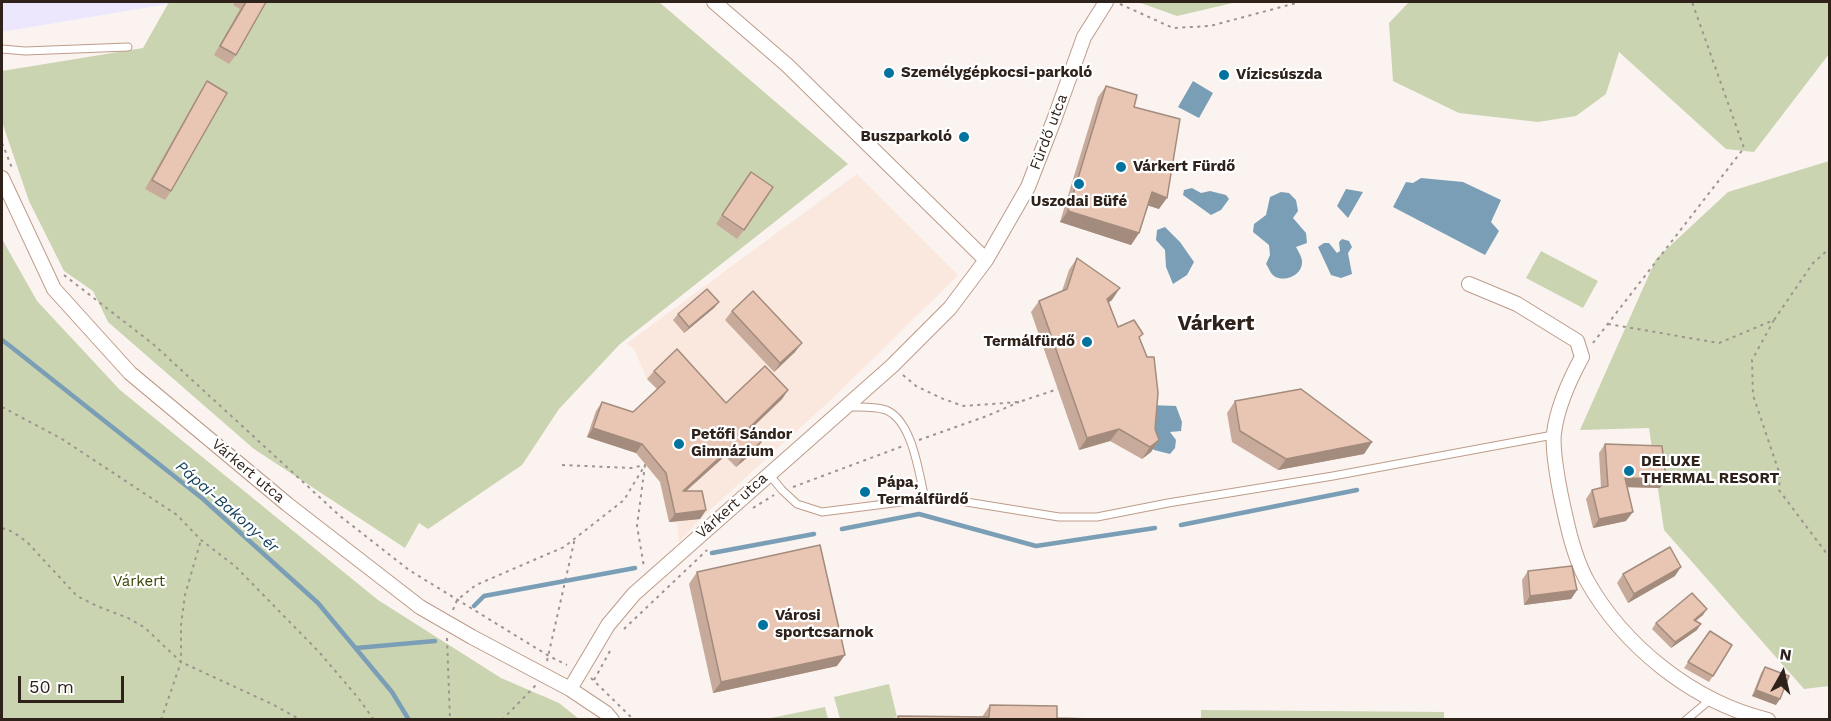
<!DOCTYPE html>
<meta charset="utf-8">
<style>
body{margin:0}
#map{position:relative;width:1831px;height:721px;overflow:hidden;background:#faf3ef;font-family:"Work Sans",sans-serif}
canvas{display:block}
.frame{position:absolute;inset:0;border:3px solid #2f221b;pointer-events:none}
.north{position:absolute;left:1753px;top:643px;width:60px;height:60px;-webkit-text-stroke:4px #fff;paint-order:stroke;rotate:8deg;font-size:16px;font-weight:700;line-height:24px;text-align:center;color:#2f221b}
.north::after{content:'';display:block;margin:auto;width:21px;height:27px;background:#2f221b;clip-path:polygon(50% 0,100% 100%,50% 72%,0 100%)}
.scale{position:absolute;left:18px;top:676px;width:106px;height:27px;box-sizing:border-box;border:3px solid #2f221b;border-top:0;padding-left:8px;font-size:18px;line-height:21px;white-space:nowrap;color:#2f221b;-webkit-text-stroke:4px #fff;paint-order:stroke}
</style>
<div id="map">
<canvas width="1831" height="721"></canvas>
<div class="frame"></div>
<div class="north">N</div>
<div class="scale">50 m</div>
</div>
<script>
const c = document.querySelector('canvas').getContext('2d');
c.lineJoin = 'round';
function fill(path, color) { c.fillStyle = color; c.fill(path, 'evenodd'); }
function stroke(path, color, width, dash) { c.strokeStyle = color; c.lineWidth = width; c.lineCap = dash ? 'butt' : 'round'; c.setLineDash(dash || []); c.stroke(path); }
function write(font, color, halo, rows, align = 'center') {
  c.font = font + ' "Work Sans",sans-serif'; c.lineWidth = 4.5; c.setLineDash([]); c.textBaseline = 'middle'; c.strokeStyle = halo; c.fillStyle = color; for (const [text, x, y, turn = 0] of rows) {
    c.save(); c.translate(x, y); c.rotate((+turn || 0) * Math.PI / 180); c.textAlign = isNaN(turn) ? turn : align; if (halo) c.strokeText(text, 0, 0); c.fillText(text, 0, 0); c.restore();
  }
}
fill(new Path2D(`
 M 857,174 L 958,275 L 833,398 L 700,519 L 679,542 L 677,523 L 669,522 L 660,482 L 636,453 L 587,437 L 596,411 L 622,425 L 659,391 L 647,379 L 634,349 L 626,344 Z`), '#fae8df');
fill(new Path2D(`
 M 2,2 L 169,2 L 168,4 L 2,32 Z`), '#ece7fd');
fill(new Path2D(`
 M 169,2 L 659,2 L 848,164 L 620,344 L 559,409 L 522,465 L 428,529 L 419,523 L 405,548 L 254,449 L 108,322 L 93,291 L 64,271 L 29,201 L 2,122 L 2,71 L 143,48 Z
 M 1138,2 L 1237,2 L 1177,16 Z
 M 1409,2 L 1829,2 L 1829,54 L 1754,152 L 1726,149 L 1619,52 L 1606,94 L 1576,116 L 1538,122 L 1459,113 L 1393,81 L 1389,23 Z
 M 1829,161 L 1829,686 L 1804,689 L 1664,530 L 1649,428 L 1580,430 L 1656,259 L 1728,192 Z
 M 2,239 L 37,301 L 120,390 L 378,600 L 501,678 L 559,703 L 579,719 L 2,719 Z
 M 1541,251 L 1598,281 L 1583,308 L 1526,278 Z
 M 889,684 L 897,717 L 887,720 L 840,719 L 834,697 Z
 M 825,707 L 828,719 L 766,719 Z
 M 1201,710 L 1444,712 L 1444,719 L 1201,720 Z`), '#cbd4b1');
fill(new Path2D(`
 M 1193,81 L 1213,93 L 1199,118 L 1178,107 Z
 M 1421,178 L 1463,182 L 1501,200 L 1491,222 L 1499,231 L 1485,255 L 1393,207 L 1406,182 L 1413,183 Z
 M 1192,188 L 1201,193 L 1210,191 L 1226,195 L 1229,199 L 1221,210 L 1211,215 L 1183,195 L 1184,190 Z
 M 1346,189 L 1363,192 L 1348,218 L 1337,206 Z
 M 1281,192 L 1289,193 L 1296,200 L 1298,211 L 1293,218 L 1306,233 L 1307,243 L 1296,247 C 1298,251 1302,257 1302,261 C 1303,275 1285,283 1274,276 C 1270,273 1269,268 1266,264 L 1270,255 L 1269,245 L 1253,232 L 1254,224 L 1266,215 L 1270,197 Z
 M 1165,227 L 1180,242 L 1194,262 L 1187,275 L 1173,284 L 1166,267 L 1165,250 L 1156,240 L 1157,230 Z
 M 1342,239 L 1349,241 L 1352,247 L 1348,253 L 1352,274 L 1341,278 L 1331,275 L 1318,247 L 1324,243 L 1329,243 L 1337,253 L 1340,251 L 1339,242 Z
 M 1150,405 L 1176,406 L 1182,422 L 1181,431 L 1170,432 L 1176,440 L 1175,448 L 1170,454 L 1154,450 L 1147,440 Z`), '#7b9eb7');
stroke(new Path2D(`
 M 2,340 L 10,346 L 203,499 L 318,603 L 392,692 L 409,720
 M 1181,525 L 1357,490
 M 842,529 L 919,514 L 1036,546 L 1155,528
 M 712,553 L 814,534
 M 474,606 L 484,596 L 635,568
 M 356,648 L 435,641`), '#7b9eb7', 4.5);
const service = new Path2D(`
 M 2,49 L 25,51 L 128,47
 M 848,407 C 860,407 874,406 886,410 C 913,421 919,475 925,499
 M 768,473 L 782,490 L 797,504 L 822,512 L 925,499 L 954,500 L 1059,517 L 1097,517 L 1168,503 L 1333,476 L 1553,435
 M 1686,720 L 1711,699`);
const minor = new Path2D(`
 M 714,2 L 787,65 L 986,260
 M 2,178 L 54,289 L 130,373 L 287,504 L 420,607 L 472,637 L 570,689 L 606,713 L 612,720
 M 1469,284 L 1517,304 L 1577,341 L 1582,357 C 1570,379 1557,409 1554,433 C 1552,447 1558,482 1561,496 C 1567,524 1573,554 1586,579 C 1623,646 1693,702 1768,720
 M 570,689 L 608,625 L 634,594 L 892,366 L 950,308 L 986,260 L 1028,187 L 1054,120 L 1084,37 L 1106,2`);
stroke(service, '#be9c8a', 9);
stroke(minor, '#be9c8a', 16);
stroke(new Path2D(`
 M 1120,4 L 1173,28 L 1210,26 L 1300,2
 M 2,143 L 12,168
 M 64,275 L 153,344 L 340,516 L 409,570 L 549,656 L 567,665
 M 1774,320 L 1752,360 L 1753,395 L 1780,475 L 1779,490 L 1830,558
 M 1608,324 L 1719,343 L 1774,320 L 1813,263 L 1830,248
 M 1593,343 L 1744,148 L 1692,2
 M 903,375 L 916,386 L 941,398 L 963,406 L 1019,402 L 1058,389
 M 2,407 L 62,439 L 177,515 L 201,540 L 235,566 L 320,653 L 359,699 L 374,720
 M 919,440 L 987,416 L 1019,402
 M 562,465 L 631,468 L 645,465
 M 793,487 L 903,446
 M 753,508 L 774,495
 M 2,528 L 13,532 L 27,542 L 77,596 L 97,606 L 128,618 L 144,627 L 181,662 L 272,704 L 301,720
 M 453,610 L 457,600 L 476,585 L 564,547 L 624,500 L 645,465 L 637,526 L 644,567
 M 624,629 L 707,550
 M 447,638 L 450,720
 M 547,661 L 575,538
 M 591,678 L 634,720
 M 594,680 L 610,651
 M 161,720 L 181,662 L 181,625 L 185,595 L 201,540
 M 502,720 L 536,685`), '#9d948e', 2, [3, 4.5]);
stroke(service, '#fff', 7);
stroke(minor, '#fff', 14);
fill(new Path2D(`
 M 235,2 L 266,2 L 236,55 L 229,64 L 214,55 L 240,9 L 233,5 Z
 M 207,81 L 171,191 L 165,200 L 145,189 L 201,90 Z
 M 1106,86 L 1134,107 L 1159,209 L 1148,205 L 1139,233 L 1131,245 L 1060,222 L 1098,97 Z
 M 751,172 L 744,230 L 737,239 L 716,224 Z
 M 1077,258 L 1112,300 L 1109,302 L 1118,327 L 1140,338 L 1155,429 L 1159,440 L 1151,452 L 1142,459 L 1110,441 L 1079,450 L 1031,312 L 1039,301 L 1062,291 L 1069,270 Z
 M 719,302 L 714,308 L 684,333 L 673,320 L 678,314 Z
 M 732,311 L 795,352 L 774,372 L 725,320 Z
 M 654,371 L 726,403 L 788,390 L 782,399 L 750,430 L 761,442 L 755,451 L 736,467 L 725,456 L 686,491 L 706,510 L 700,519 L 669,522 L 660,482 L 636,453 L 587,437 L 596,411 L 602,402 L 633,412 L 657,389 L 647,379 Z
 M 1235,401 L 1372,442 L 1364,454 L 1278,470 L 1232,442 L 1227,413 Z
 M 1605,444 L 1660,488 L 1627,487 L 1626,521 L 1593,528 L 1586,499 L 1592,490 L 1601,488 L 1599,453 Z
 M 1528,571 L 1577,590 L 1571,599 L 1524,605 L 1522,580 Z
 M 697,572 L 837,666 L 713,693 L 689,584 Z
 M 1623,574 L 1675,576 L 1628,603 L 1617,583 Z
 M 1703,615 L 1696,621 L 1697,630 L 1671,648 L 1652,629 L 1656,623 Z
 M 1710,631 L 1713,676 L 1709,682 L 1684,668 Z
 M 1765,667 L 1776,705 L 1752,696 L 1761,673 Z
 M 990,705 L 1057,718 L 982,717 Z`), '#c8aa9a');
fill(new Path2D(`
 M 1152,192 L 1167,198 L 1159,209 L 1143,204 Z
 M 1068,211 L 1139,233 L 1131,245 L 1060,222 Z
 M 1120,288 L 1112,300 L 1099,310 L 1107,299 Z
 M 719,302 L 714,308 L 684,333 L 689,327 Z
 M 802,343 L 795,352 L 774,372 L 780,363 Z
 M 788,390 L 782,399 L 742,437 L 749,428 Z
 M 593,428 L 642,444 L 636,453 L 587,437 Z
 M 1119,429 L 1110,441 L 1079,450 L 1087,438 Z
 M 1159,440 L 1151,452 L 1142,459 L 1150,447 Z
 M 761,442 L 755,451 L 736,467 L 742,459 Z
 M 1372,442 L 1364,454 L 1278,470 L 1286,459 Z
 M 731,447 L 725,456 L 676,500 L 683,491 Z
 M 1625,478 L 1666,479 L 1660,488 L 1619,487 Z
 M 706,510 L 700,519 L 669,522 L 675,514 Z
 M 1633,512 L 1626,521 L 1593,528 L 1599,519 Z
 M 1681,567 L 1675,576 L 1628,603 L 1634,594 Z
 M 1577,590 L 1571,599 L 1524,605 L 1530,596 Z
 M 1707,609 L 1703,615 L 1690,625 L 1694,620 Z
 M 1701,624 L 1697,630 L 1671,648 L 1675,642 Z
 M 845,655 L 837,666 L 713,693 L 721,682 Z
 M 1756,690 L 1780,699 L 1776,705 L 1752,696 Z`), '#a38b7d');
const building = new Path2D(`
 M 246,2 L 266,2 L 236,55 L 220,46 Z
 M 207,81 L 227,93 L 171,191 L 152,180 Z
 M 1106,86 L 1137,95 L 1134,107 L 1180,119 L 1167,198 L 1152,192 L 1139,233 L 1068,211 Z
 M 751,172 L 773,187 L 744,230 L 722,215 Z
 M 1077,258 L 1120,288 L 1107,299 L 1118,327 L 1134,320 L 1143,334 L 1139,337 L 1147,357 L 1154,357 L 1158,393 L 1155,429 L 1159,440 L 1150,447 L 1119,429 L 1087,438 L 1039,301 L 1067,289 Z
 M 707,289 L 719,302 L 689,327 L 678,314 Z
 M 753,291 L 802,343 L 780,363 L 732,311 Z
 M 677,349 L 726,403 L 765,366 L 788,390 L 749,428 L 761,442 L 742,459 L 731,447 L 683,491 L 702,491 L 706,510 L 675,514 L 666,473 L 642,444 L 593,428 L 602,402 L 633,412 L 665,382 L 654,371 Z
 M 1301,389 L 1372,442 L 1286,459 L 1240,431 L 1235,401 Z
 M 1605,444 L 1662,446 L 1666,479 L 1625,478 L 1633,512 L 1599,519 L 1592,490 L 1608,486 Z
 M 820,545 L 845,655 L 721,682 L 697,572 Z
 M 1670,547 L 1681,567 L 1634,594 L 1623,574 Z
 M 1572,566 L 1577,590 L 1530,596 L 1528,571 Z
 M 1692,593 L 1707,609 L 1694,620 L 1701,624 L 1675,642 L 1656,623 Z
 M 1710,631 L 1732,645 L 1713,676 L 1688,662 Z
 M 1765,667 L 1789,676 L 1780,699 L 1756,690 Z
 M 990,705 L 1057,706 L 1057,718 L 1128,720 L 898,720 L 898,716 L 989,717 Z`);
fill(building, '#e9c6b3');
stroke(building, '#a38b7d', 1.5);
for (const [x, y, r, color] of [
 [889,73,6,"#01739e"],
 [1224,75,6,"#01739e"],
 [964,137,6,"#01739e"],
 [1121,167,6,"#01739e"],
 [1079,184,6,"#01739e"],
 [1087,342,6,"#01739e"],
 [679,444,6,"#01739e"],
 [1629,471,6,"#01739e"],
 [865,492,6,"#01739e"],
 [763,625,6,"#01739e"]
]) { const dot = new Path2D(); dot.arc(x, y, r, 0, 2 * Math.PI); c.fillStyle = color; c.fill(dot); stroke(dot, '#fff', 2); }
write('bold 15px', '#2f221b', '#fff', [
 ["Személygépkocsi-parkoló",901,73],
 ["Vízicsúszda",1236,75],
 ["Buszparkoló",952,137,"right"],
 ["Várkert Fürdő",1133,167],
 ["Uszodai Büfé",1079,202,"center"],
 ["Termálfürdő",1075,342,"right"],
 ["Petőfi Sándor",691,435],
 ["Gimnázium",691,452],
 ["DELUXE",1641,462],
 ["THERMAL RESORT",1641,479],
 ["Pápa,",877,483],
 ["Termálfürdő",877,500],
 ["Városi",775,616],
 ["sportcsarnok",775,633]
], 'left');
write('15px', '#2f221b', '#fff', [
 ["Fürdő utca",1049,132,-69],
 ["Várkert utca",248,471,40],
 ["Várkert utca",732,506,-42]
]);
write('15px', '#394302', '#fff', [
 ["Várkert",139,582]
]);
write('italic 16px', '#133f5a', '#fff', [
 ["Pápai-Bakony-ér",227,507,41]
]);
write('bold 21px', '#2f221b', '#fff', [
 ["Várkert",1216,324]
]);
</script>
